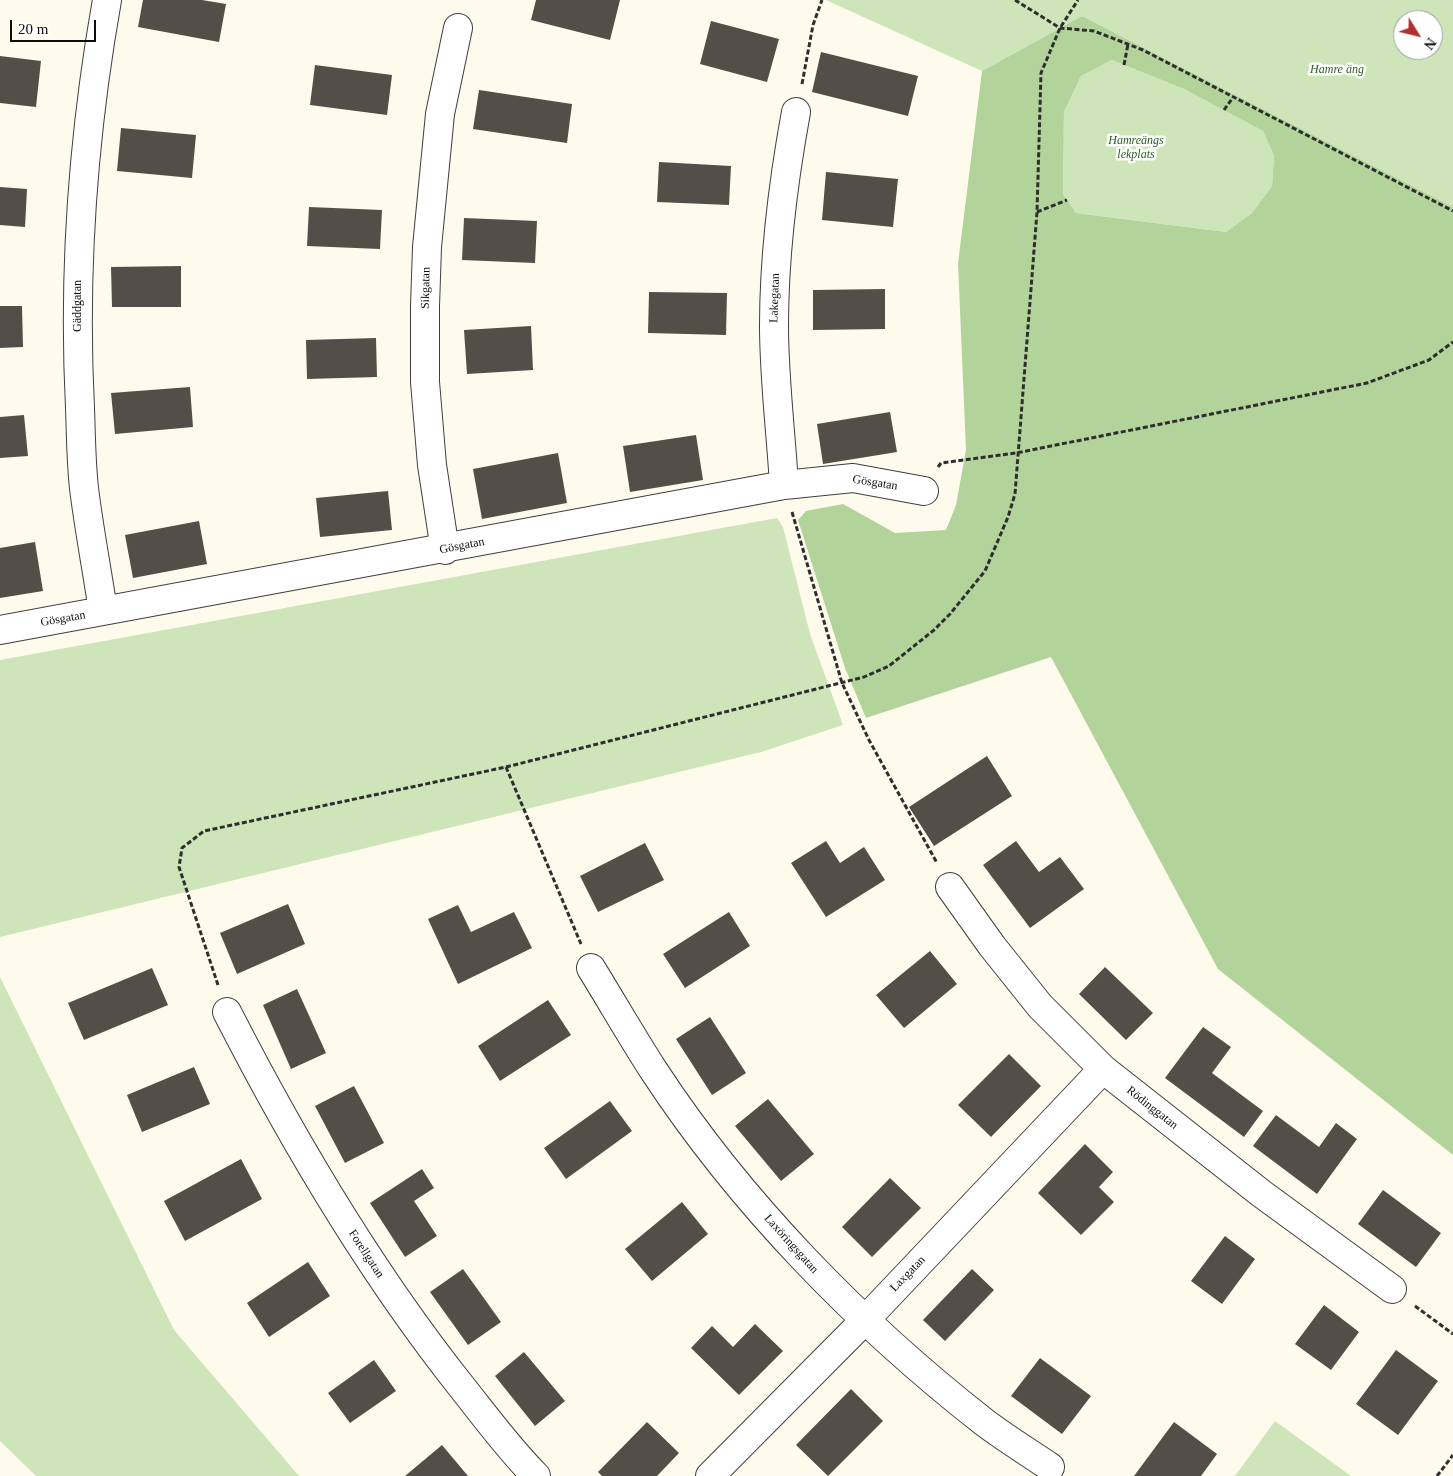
<!DOCTYPE html>
<meta charset="utf-8">
<style>
body{margin:0}
#map{position:relative;width:1453px;height:1476px;overflow:hidden;background:#fefbed;font-family:Georgia,serif}
canvas{display:block}
.north{position:absolute;left:1393px;top:10px;width:50px;height:50px;box-sizing:border-box;background:#fff;border:1px solid #9e9e9e;border-radius:50%;rotate:126deg;font-size:14px;font-weight:700;line-height:20px;text-align:center;color:#0c0c0c}
.north::after{content:'';display:block;margin:auto;width:18px;height:22px;background:#b13030;clip-path:polygon(50% 0,100% 100%,50% 72%,0 100%)}
.scale{position:absolute;left:10px;top:20px;width:86px;height:22px;box-sizing:border-box;border:2px solid #0c0c0c;border-top:0;padding-left:6px;font-size:15px;line-height:18px;white-space:nowrap;color:#0c0c0c;-webkit-text-stroke:4px #fff;paint-order:stroke}
</style>
<div id="map">
<canvas width="1453" height="1476"></canvas>
<div class="north">N</div>
<div class="scale">20 m</div>
</div>
<script>
const c = document.querySelector('canvas').getContext('2d');
c.lineJoin = 'round';
function fill(path, color) { c.fillStyle = color; c.fill(path, 'evenodd'); }
function stroke(path, color, width, dash) { c.strokeStyle = color; c.lineWidth = width; c.lineCap = dash ? 'butt' : 'round'; c.setLineDash(dash || []); c.stroke(path); }
function write(font, color, halo, rows, align = 'center') {
  c.font = font + ' Georgia,serif'; c.lineWidth = 5; c.setLineDash([]); c.textBaseline = 'middle'; c.strokeStyle = halo; c.fillStyle = color; for (const [text, x, y, turn = 0] of rows) {
    c.save(); c.translate(x, y); c.rotate((+turn || 0) * Math.PI / 180); c.textAlign = isNaN(turn) ? turn : align; if (halo) c.strokeText(text, 0, 0); c.fillText(text, 0, 0); c.restore();
  }
}
fill(new Path2D(`
 M 826,0 L 1453,0 L 1453,207 L 1082,16 L 982,71 ZM 1403,20 L 1433,20 L 1433,50 L 1403,50 Z
 M 1112,60 L 1184,89 L 1263,131 L 1274,156 L 1272,186 L 1252,213 L 1226,232 L 1076,213 L 1063,194 L 1064,112 L 1081,76 Z
 M 777,518 L 783,527 L 810,634 L 843,725 L 761,752 L 0,937 L 0,660 Z
 M 0,977 L 174,1330 L 299,1476 L 36,1476 L 0,1441 Z
 M 1275,1421 L 1351,1476 L 1235,1476 Z`), '#cee5b9');
fill(new Path2D(`
 M 1082,16 L 1453,207 L 1453,1155 L 1218,969 L 1051,657 L 866,718 L 845,668 L 798,520 L 806,511 L 843,504 L 895,533 L 946,530 L 956,505 L 966,450 L 958,263 L 982,71 ZM 1112,60 L 1184,89 L 1263,131 L 1274,156 L 1272,186 L 1252,213 L 1226,232 L 1076,213 L 1063,194 L 1064,112 L 1081,76 Z`), '#b2d49a');
fill(new Path2D(`
 M 143,0 L 202,0 L 226,4 L 219,42 L 138,27 Z
 M 536,0 L 620,0 L 610,40 L 531,20 Z
 M 711,21 L 779,39 L 767,82 L 700,64 Z
 M 821,52 L 918,76 L 908,116 L 812,92 Z
 M 0,56 L 41,61 L 36,107 L 0,103 Z
 M 315,65 L 392,75 L 387,115 L 310,105 Z
 M 479,90 L 572,104 L 567,143 L 473,129 Z
 M 121,128 L 196,135 L 192,178 L 117,171 Z
 M 659,162 L 731,166 L 729,205 L 657,202 Z
 M 826,172 L 898,179 L 893,227 L 822,220 Z
 M 0,187 L 27,189 L 25,227 L 0,225 Z
 M 309,207 L 382,210 L 380,249 L 307,246 Z
 M 464,218 L 537,221 L 535,263 L 462,260 Z
 M 181,266 L 181,307 L 112,307 L 111,267 Z
 M 885,289 L 885,329 L 813,330 L 813,290 Z
 M 649,292 L 727,293 L 726,335 L 648,333 Z
 M 0,306 L 22,306 L 23,347 L 0,348 Z
 M 531,326 L 533,370 L 467,374 L 464,330 Z
 M 376,338 L 377,377 L 307,379 L 306,340 Z
 M 190,387 L 193,427 L 115,434 L 111,393 Z
 M 890,412 L 897,452 L 823,464 L 817,424 Z
 M 24,415 L 28,456 L 0,458 L 0,417 Z
 M 696,435 L 703,480 L 630,492 L 623,446 Z
 M 558,453 L 567,503 L 482,519 L 473,469 Z
 M 388,491 L 392,530 L 320,537 L 316,498 Z
 M 199,521 L 207,564 L 133,578 L 125,535 Z
 M 35,542 L 43,591 L 0,598 L 0,548 Z
 M 987,756 L 1012,796 L 934,846 L 909,807 Z
 M 826,841 L 840,863 L 864,847 L 885,880 L 826,917 L 791,863 Z
 M 1016,841 L 1039,872 L 1060,857 L 1084,889 L 1030,928 L 983,865 Z
 M 645,843 L 664,880 L 598,912 L 580,876 Z
 M 288,904 L 305,944 L 237,974 L 220,933 Z
 M 458,905 L 471,932 L 514,912 L 532,948 L 458,984 L 428,919 Z
 M 729,912 L 750,946 L 685,988 L 663,954 Z
 M 930,951 L 957,984 L 904,1028 L 876,995 Z
 M 1105,967 L 1153,1013 L 1126,1040 L 1079,994 Z
 M 152,968 L 168,1005 L 84,1040 L 68,1003 Z
 M 297,989 L 326,1053 L 291,1069 L 263,1005 Z
 M 548,1000 L 571,1035 L 500,1081 L 478,1046 Z
 M 710,1017 L 746,1073 L 712,1095 L 676,1039 Z
 M 1203,1027 L 1231,1047 L 1212,1073 L 1263,1111 L 1244,1137 L 1165,1078 Z
 M 1009,1054 L 1041,1086 L 991,1137 L 958,1105 Z
 M 194,1067 L 210,1104 L 142,1132 L 127,1095 Z
 M 354,1086 L 384,1143 L 345,1163 L 315,1106 Z
 M 768,1099 L 814,1154 L 781,1181 L 735,1126 Z
 M 610,1101 L 632,1131 L 566,1179 L 544,1148 Z
 M 1276,1115 L 1319,1147 L 1336,1123 L 1357,1139 L 1317,1194 L 1253,1146 Z
 M 1085,1144 L 1113,1172 L 1099,1187 L 1114,1202 L 1081,1235 L 1038,1193 Z
 M 241,1159 L 262,1199 L 185,1241 L 164,1201 Z
 M 422,1169 L 434,1188 L 414,1201 L 437,1236 L 405,1257 L 370,1203 Z
 M 890,1178 L 921,1208 L 872,1257 L 842,1227 Z
 M 1383,1190 L 1441,1233 L 1416,1267 L 1358,1224 Z
 M 682,1202 L 708,1234 L 652,1281 L 625,1249 Z
 M 1225,1236 L 1255,1259 L 1222,1304 L 1191,1281 Z
 M 308,1262 L 330,1296 L 269,1337 L 247,1303 Z
 M 463,1269 L 501,1322 L 468,1345 L 430,1292 Z
 M 972,1269 L 994,1290 L 945,1341 L 923,1320 Z
 M 1324,1305 L 1359,1332 L 1331,1370 L 1295,1344 Z
 M 755,1324 L 783,1351 L 739,1395 L 691,1348 L 712,1326 L 733,1347 Z
 M 1396,1350 L 1438,1381 L 1398,1435 L 1356,1404 Z
 M 524,1352 L 565,1401 L 535,1426 L 495,1376 Z
 M 1040,1358 L 1091,1396 L 1062,1434 L 1011,1396 Z
 M 374,1360 L 396,1391 L 350,1423 L 328,1393 Z
 M 851,1389 L 883,1421 L 828,1476 L 796,1445 Z
 M 647,1422 L 679,1453 L 657,1476 L 602,1476 L 598,1472 Z
 M 1174,1422 L 1217,1454 L 1201,1476 L 1134,1476 Z
 M 442,1445 L 468,1476 L 405,1476 Z`), '#544e49');
const minor = new Path2D(`
 M 784,485 C 781,433 774,379 774,326 C 774,254 783,183 796,112
 M 445,550 L 432,465 L 425,382 L 425,306 L 427,247 L 440,114 L 458,28
 M 103,611 C 97,570 89,529 84,488 C 81,461 81,434 80,408 C 73,271 83,135 107,0
 M 0,630 L 784,485 L 853,478 L 924,491
 M 950,887 L 992,946 L 1040,1006 L 1103,1069 L 1262,1194 L 1392,1289
 M 591,968 C 612,1002 632,1037 654,1071 C 741,1204 860,1325 984,1422 C 1005,1438 1028,1452 1050,1467
 M 227,1012 C 294,1143 369,1270 461,1386 C 485,1416 508,1448 536,1476
 M 710,1476 L 866,1319 L 1103,1069`);
stroke(minor, '#3f3f3f', 30);
stroke(new Path2D(`
 M 1015,0 L 1060,28 L 1094,31 L 1143,50 L 1453,211
 M 1124,65 L 1128,44
 M 802,84 L 813,25 L 822,0
 M 1224,110 L 1234,96
 M 1037,212 L 1067,200
 M 938,467 L 941,463 L 1016,453 L 1367,383 L 1429,360 L 1453,342
 M 792,512 L 842,683 L 869,740 L 937,863
 M 506,767 L 581,944
 M 218,985 L 179,867 L 182,848 L 204,831 L 506,767 L 864,677 L 889,666 L 934,630 L 950,614 L 985,571 L 1008,517 L 1015,494 L 1037,212 L 1041,73 L 1060,28 L 1078,0
 M 1415,1306 L 1453,1334
 M 1437,1476 L 1453,1455`), '#2e2e2e', 3, [5, 2.5]);
stroke(minor, '#fff', 28);
write('italic 12px', '#2c5e22', '#fff', [
 ["Hamre äng",1337,70],
 ["Hamreängs",1136,141],
 ["lekplats",1136,155]
]);
write('12px', '#0c0c0c', '#fff', [
 ["Sikgatan",426,288,-89],
 ["Lakegatan",775,298,-88],
 ["Gäddgatan",78,306,-90],
 ["Gösgatan",875,483,9],
 ["Gösgatan",462,546,-11],
 ["Gösgatan",63,619,-10],
 ["Rödinggatan",1152,1108,38],
 ["Laxöringsgatan",791,1244,48],
 ["Forellgatan",366,1254,57],
 ["Laxgatan",908,1274,-46]
]);
</script>
